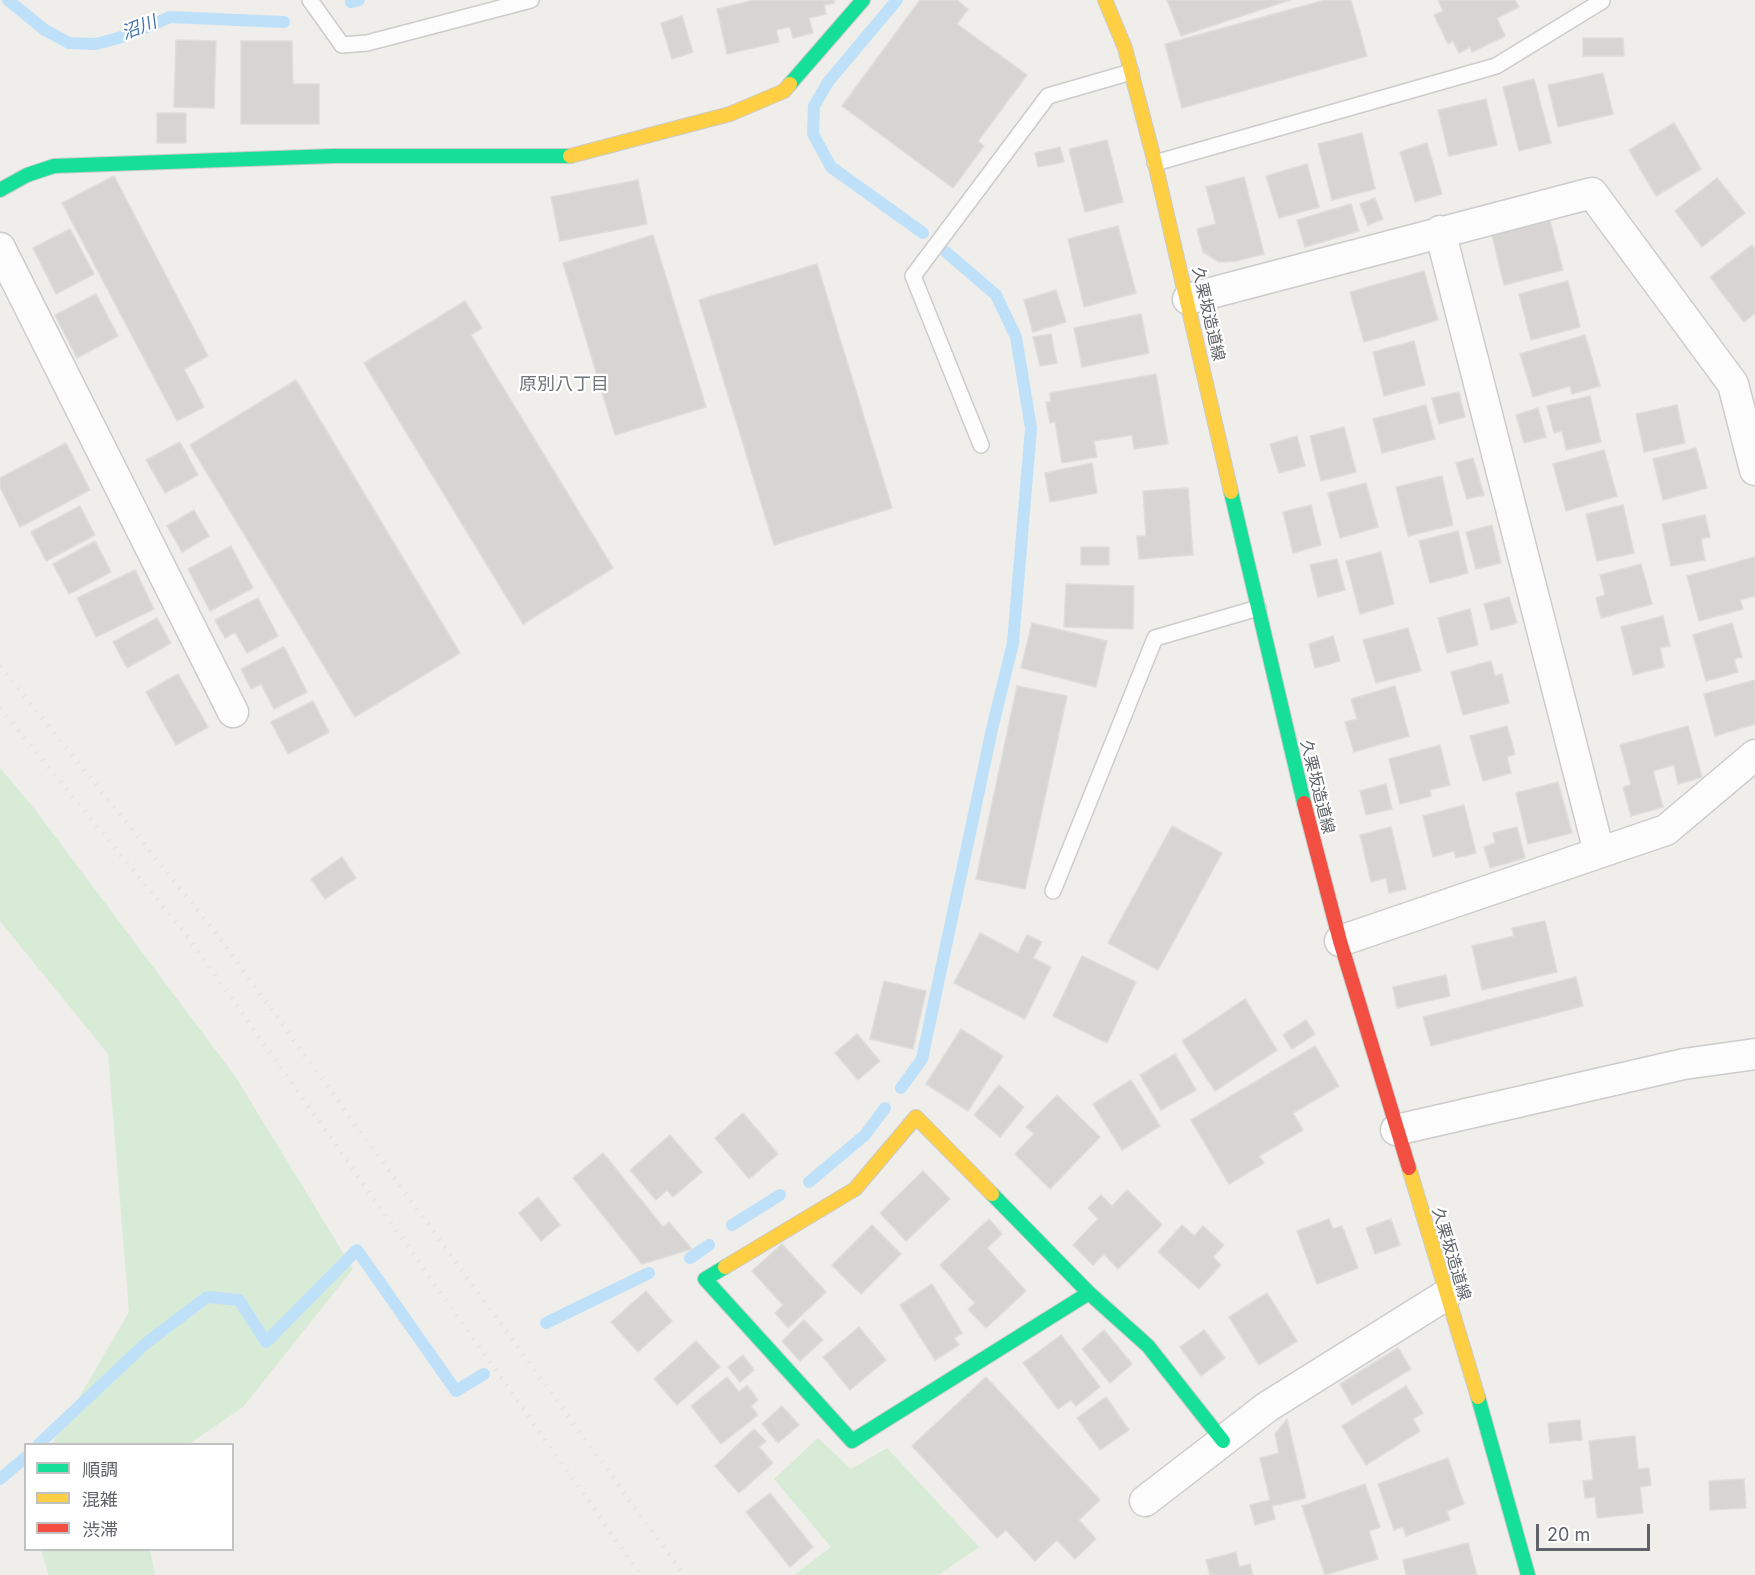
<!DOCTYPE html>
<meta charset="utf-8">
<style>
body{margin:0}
#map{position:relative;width:1755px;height:1575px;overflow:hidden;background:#efeeea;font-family:Inter,"Noto Sans JP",sans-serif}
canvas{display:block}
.legend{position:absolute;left:24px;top:1443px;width:210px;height:108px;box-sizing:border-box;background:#fff;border:2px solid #bfc1c3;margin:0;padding:8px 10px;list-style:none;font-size:18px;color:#5f6368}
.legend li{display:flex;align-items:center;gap:12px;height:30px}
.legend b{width:30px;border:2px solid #bfc1c3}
.scale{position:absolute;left:1536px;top:1524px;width:114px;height:27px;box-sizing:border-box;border:3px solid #5f6368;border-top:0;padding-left:8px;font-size:18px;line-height:21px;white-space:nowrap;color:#5f6368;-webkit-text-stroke:4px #fff;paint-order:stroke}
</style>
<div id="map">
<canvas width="1755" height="1575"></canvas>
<ul class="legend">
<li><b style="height:8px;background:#16e098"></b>順調</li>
<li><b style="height:8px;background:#ffcf43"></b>混雑</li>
<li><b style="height:8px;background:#f24e42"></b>渋滞</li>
</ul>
<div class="scale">20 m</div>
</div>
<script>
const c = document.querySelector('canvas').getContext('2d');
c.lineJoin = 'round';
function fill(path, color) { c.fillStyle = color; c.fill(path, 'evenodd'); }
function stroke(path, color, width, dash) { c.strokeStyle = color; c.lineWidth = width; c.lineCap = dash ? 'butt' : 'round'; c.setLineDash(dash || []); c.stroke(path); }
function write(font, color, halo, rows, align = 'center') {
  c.font = font + ' Inter,"Noto Sans JP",sans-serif'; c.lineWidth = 4.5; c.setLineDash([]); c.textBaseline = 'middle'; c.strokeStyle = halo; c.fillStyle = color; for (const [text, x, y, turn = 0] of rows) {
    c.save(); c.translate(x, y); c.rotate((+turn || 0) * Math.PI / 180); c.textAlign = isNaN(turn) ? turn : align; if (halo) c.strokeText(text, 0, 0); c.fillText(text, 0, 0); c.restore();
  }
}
fill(new Path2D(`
 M 0,768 L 33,807 L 235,1076 L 353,1269 L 243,1407 L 189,1444 L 52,1444 L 129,1312 L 108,1054 L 0,921 Z
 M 818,1438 L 851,1469 L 887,1448 L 979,1547 L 939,1575 L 794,1575 L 831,1547 L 774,1479 Z
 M 41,1550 L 150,1550 L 155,1575 L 49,1575 Z`), '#d8ebd6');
stroke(new Path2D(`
 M 8,0 L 45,30 L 69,43 L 96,44 L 129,35 L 170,17 L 284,22
 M 897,0 L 828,82 L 814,106 L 813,134 L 831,167 L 923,233
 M 351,2 L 359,0
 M 901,1088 L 922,1059 L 992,729 L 1013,643 L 1031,428 L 1016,337 L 996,295 L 946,252
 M 809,1182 L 865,1135 L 885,1108
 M 732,1225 L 780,1195
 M 690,1258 L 709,1245
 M 546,1323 L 649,1273
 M 39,1444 L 145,1344 L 207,1297 L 239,1300 L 266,1342 L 357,1250 L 456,1391 L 484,1374
 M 0,1479 L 26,1457`), '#bfe0f9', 12);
const building = new Path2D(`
 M 755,0 L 834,0 L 834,3 L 824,5 L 826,14 L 809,18 L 813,33 L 793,38 L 790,27 L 776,30 L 779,42 L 727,54 L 717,9 Z
 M 920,0 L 957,0 L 968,9 L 957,24 L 1027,75 L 978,141 L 984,146 L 953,188 L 842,106 Z
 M 1167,0 L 1290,0 L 1181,36 Z
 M 1325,0 L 1351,0 L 1367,56 L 1182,108 L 1165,44 Z
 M 1438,0 L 1515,0 L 1519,7 L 1497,18 L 1505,36 L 1472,52 L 1470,47 L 1459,53 L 1453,41 L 1448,44 L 1434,15 L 1443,11 Z
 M 682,16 L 693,52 L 672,59 L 661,23 Z
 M 1583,38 L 1623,38 L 1624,56 L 1583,56 Z
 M 176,40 L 216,41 L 214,108 L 174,107 Z
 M 241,41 L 292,41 L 293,84 L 319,84 L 319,124 L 241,124 Z
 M 1603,73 L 1613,114 L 1558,127 L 1548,85 Z
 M 1534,79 L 1551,143 L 1519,151 L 1503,87 Z
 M 1486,99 L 1497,145 L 1449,156 L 1438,110 Z
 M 157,113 L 186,113 L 186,143 L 157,143 Z
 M 1674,123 L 1701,169 L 1656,196 L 1629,150 Z
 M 1362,133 L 1375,189 L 1332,200 L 1318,144 Z
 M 1107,140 L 1123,202 L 1085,212 L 1069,149 Z
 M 1427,143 L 1442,194 L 1415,202 L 1400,152 Z
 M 1060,147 L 1064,162 L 1038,167 L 1035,153 Z
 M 1307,164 L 1319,207 L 1279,218 L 1266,176 Z
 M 114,176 L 208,356 L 184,369 L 204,407 L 177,421 L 62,203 Z
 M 1244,177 L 1264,254 L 1236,261 L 1219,262 L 1203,252 L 1197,229 L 1216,224 L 1206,187 Z
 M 1717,178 L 1745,213 L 1702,247 L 1675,211 Z
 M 638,180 L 647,224 L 560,241 L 551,197 Z
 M 1375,198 L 1383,219 L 1368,225 L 1360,204 Z
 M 1351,204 L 1359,231 L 1305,247 L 1297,220 Z
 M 1550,221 L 1563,270 L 1504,285 L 1492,235 Z
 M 1118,226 L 1136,293 L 1084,307 L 1068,239 Z
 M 70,229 L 94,274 L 56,294 L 33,248 Z
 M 653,235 L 706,407 L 615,435 L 563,263 Z
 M 1752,245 L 1755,250 L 1755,313 L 1744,322 L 1710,277 Z
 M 817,264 L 892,508 L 774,545 L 699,300 Z
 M 1424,271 L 1438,320 L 1364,342 L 1350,292 Z
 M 1568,281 L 1580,327 L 1531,340 L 1519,294 Z
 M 1056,290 L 1066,322 L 1033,332 L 1024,300 Z
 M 96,294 L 118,336 L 77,358 L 55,315 Z
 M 465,301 L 482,328 L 471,335 L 613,568 L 523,624 L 364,363 Z
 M 1141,314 L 1149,353 L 1082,367 L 1074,328 Z
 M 1051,334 L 1057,363 L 1040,366 L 1033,337 Z
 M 1585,335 L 1600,386 L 1572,394 L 1570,386 L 1533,397 L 1520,354 Z
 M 1414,341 L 1425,385 L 1384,396 L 1373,352 Z
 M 1156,374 L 1168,444 L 1134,449 L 1132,435 L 1094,441 L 1097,457 L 1062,463 L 1055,422 L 1050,423 L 1046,402 L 1051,402 L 1050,393 Z
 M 296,380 L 460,653 L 355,717 L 190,445 Z
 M 1459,392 L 1465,417 L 1439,424 L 1432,398 Z
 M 1590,396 L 1601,442 L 1566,450 L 1562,431 L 1554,433 L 1547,406 Z
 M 1426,405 L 1435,439 L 1382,453 L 1373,419 Z
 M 1677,405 L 1685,443 L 1644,452 L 1636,414 Z
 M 1538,408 L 1546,437 L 1524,443 L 1516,415 Z
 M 1344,427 L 1356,472 L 1321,481 L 1310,436 Z
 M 1297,436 L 1305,466 L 1279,473 L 1270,444 Z
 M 180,442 L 198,475 L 165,493 L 146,460 Z
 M 66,443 L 90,490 L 20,527 L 0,487 L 0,478 Z
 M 1696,448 L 1707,488 L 1663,500 L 1653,459 Z
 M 1604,450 L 1617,496 L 1566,511 L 1553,464 Z
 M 1473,458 L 1484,495 L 1467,499 L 1456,463 Z
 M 1092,463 L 1097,493 L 1050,502 L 1045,473 Z
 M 1442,476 L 1453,525 L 1408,536 L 1396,487 Z
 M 1366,483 L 1378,527 L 1340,538 L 1328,493 Z
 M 1188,488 L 1193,555 L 1139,559 L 1137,536 L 1146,536 L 1143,491 Z
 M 1311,505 L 1321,545 L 1293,553 L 1283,512 Z
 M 1623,505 L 1634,553 L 1597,561 L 1586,514 Z
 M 80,506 L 95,535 L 46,561 L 31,532 Z
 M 194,510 L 209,536 L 182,552 L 167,526 Z
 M 1705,515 L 1710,537 L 1701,539 L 1705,560 L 1671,566 L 1662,524 Z
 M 1492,525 L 1501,563 L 1476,569 L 1466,532 Z
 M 1458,531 L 1468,573 L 1430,583 L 1419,541 Z
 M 95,541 L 111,572 L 69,594 L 53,564 Z
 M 231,546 L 253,588 L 210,611 L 188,569 Z
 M 1081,547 L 1109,547 L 1109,565 L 1081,565 Z
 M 1381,552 L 1394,604 L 1360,614 L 1346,561 Z
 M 1755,557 L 1755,596 L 1740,600 L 1743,609 L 1699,621 L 1687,576 Z
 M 1337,559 L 1345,590 L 1318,597 L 1310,565 Z
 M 1641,564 L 1652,604 L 1601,618 L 1596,598 L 1605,595 L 1600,575 Z
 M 135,570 L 154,609 L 96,637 L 77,598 Z
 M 1066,584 L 1134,586 L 1133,629 L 1064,627 Z
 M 1509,597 L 1517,623 L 1491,630 L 1484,604 Z
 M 258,598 L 278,636 L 247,653 L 235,632 L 225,638 L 215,620 Z
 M 1470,609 L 1478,645 L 1447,653 L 1438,618 Z
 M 1663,616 L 1670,646 L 1660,648 L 1664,667 L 1633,675 L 1621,627 Z
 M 157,618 L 171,643 L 127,668 L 113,642 Z
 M 1032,623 L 1107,641 L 1096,687 L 1021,668 Z
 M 1732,623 L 1742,657 L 1734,659 L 1738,672 L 1706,681 L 1693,635 Z
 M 1408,628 L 1421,671 L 1376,683 L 1363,640 Z
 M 1333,636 L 1340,661 L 1315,668 L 1309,644 Z
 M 284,647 L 307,692 L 274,709 L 261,684 L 251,689 L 241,669 Z
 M 1491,661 L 1495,676 L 1502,674 L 1509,703 L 1463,715 L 1451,672 Z
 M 178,674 L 208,727 L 176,745 L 146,692 Z
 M 1755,680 L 1755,724 L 1715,736 L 1704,694 Z
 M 1017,686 L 1067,696 L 1025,889 L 976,879 Z
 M 1395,686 L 1409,736 L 1354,752 L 1345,722 L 1357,719 L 1351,699 Z
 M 313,701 L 329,732 L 288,754 L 271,722 Z
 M 1507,726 L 1515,754 L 1507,757 L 1511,773 L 1483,781 L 1470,736 Z
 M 1688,726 L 1702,777 L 1678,784 L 1674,765 L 1653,771 L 1663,807 L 1631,816 L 1623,787 L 1631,785 L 1620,745 Z
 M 1440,745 L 1450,785 L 1430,790 L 1431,796 L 1400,804 L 1389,759 Z
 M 1558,782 L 1572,833 L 1528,844 L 1516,793 Z
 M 1386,784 L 1392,809 L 1366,815 L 1360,791 Z
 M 1464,805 L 1476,853 L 1456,858 L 1454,851 L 1433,857 L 1423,816 Z
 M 1172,826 L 1222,853 L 1158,970 L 1108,943 Z
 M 1391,827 L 1406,889 L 1389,893 L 1386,878 L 1371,882 L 1360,835 Z
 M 1517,827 L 1525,858 L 1490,868 L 1484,847 L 1495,843 L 1493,833 Z
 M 342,857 L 356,878 L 325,899 L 311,879 Z
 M 1545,921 L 1557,972 L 1482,990 L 1472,946 L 1514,936 L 1512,928 Z
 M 980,933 L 1018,953 L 1027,935 L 1042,942 L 1033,958 L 1051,967 L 1025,1019 L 954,983 Z
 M 1082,956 L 1136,982 L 1107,1043 L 1053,1016 Z
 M 1446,975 L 1450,996 L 1397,1008 L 1393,987 Z
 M 1576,977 L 1583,1006 L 1431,1046 L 1423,1017 Z
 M 884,981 L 926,991 L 913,1049 L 870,1039 Z
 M 1245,999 L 1277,1050 L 1215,1091 L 1182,1041 Z
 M 1306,1020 L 1315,1034 L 1292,1049 L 1283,1035 Z
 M 961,1029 L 1003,1056 L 968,1111 L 926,1084 Z
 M 857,1034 L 880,1061 L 858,1080 L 835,1053 Z
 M 1315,1046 L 1339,1086 L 1293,1113 L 1303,1130 L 1259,1156 L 1264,1163 L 1229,1184 L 1191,1120 Z
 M 1175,1054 L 1196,1090 L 1161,1110 L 1140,1075 Z
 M 1131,1080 L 1160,1126 L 1122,1150 L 1093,1104 Z
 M 999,1085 L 1024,1107 L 1000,1137 L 974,1115 Z
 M 1057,1095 L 1100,1137 L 1050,1189 L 1015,1154 L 1034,1134 L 1026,1127 Z
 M 743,1113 L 778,1154 L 749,1179 L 715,1138 Z
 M 670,1135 L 702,1172 L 673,1197 L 667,1190 L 656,1200 L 630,1170 Z
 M 603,1153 L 663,1227 L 669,1222 L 692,1249 L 642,1264 L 573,1178 Z
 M 923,1171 L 950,1199 L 906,1241 L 880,1213 Z
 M 1127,1190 L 1162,1225 L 1118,1269 L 1104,1254 L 1093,1265 L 1073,1245 L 1098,1219 L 1088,1208 L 1101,1195 L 1112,1206 Z
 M 538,1197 L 560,1225 L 541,1241 L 519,1213 Z
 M 989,1219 L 1002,1234 L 987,1248 L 1026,1291 L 986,1328 L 968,1309 L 975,1303 L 940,1265 Z
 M 1329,1219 L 1333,1229 L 1342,1226 L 1358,1268 L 1317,1284 L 1297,1231 Z
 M 1391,1219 L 1400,1245 L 1375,1254 L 1366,1228 Z
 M 872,1225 L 901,1254 L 861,1294 L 832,1265 Z
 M 1182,1225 L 1194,1236 L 1203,1226 L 1224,1245 L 1213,1257 L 1221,1265 L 1199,1289 L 1158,1252 Z
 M 782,1244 L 826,1292 L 788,1328 L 775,1313 L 783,1305 L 752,1271 Z
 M 932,1284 L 962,1333 L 954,1338 L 959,1345 L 935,1360 L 900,1305 Z
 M 646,1291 L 672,1321 L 638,1352 L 611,1322 Z
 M 1267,1293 L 1297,1341 L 1259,1365 L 1229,1317 Z
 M 804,1320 L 823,1340 L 800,1361 L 782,1341 Z
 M 859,1327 L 886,1360 L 850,1390 L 823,1357 Z
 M 1104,1330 L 1132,1364 L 1110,1383 L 1082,1349 Z
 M 1204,1330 L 1225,1358 L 1201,1376 L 1180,1347 Z
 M 1061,1335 L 1100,1387 L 1076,1406 L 1071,1400 L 1058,1409 L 1023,1363 Z
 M 696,1341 L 720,1367 L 677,1405 L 654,1379 Z
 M 1398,1348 L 1411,1369 L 1352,1405 L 1340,1384 Z
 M 743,1355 L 754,1370 L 740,1382 L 728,1367 Z
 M 727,1377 L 739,1392 L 747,1385 L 758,1400 L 751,1406 L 758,1415 L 721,1444 L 691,1406 Z
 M 986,1377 L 1100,1500 L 1079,1520 L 1096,1539 L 1075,1559 L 1057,1540 L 1035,1561 L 1006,1530 L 997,1538 L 912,1446 Z
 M 1406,1386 L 1423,1413 L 1413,1419 L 1420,1431 L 1366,1465 L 1342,1426 Z
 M 1106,1397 L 1129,1430 L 1100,1450 L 1077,1418 Z
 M 782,1406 L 799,1425 L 778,1443 L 762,1424 Z
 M 1287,1419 L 1306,1498 L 1272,1506 L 1275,1519 L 1255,1525 L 1250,1505 L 1270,1500 L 1260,1458 L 1279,1453 L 1275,1434 Z
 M 1580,1420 L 1582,1440 L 1550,1443 L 1548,1423 Z
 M 754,1429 L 766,1441 L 759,1447 L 773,1463 L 739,1493 L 715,1466 Z
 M 1635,1436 L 1638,1469 L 1649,1468 L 1651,1485 L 1640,1487 L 1643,1513 L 1597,1518 L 1595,1497 L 1585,1498 L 1583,1481 L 1593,1480 L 1589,1441 Z
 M 1448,1458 L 1464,1504 L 1447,1511 L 1450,1520 L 1406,1536 L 1403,1527 L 1394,1530 L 1378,1484 Z
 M 1744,1479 L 1746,1508 L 1710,1510 L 1709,1481 Z
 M 1365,1484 L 1380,1527 L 1369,1531 L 1378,1559 L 1325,1575 L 1302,1506 Z
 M 770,1493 L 813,1547 L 790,1567 L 746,1512 Z
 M 1468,1543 L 1477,1575 L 1406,1575 L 1403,1560 Z
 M 1236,1552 L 1239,1567 L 1250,1564 L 1253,1575 L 1210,1575 L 1206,1560 Z`);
fill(building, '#d6d5d3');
stroke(building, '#deddd9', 1.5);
const lane = new Path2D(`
 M 310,0 L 342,45 L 367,43 L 531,0
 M 1155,163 L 1496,66 L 1602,1
 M 981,445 L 913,276 L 1048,96 L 1131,72
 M 1053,891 L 1155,638 L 1258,608`);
const street = new Path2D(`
 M 1440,231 L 1599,852
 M 0,248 L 233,712
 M 1188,299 L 1592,193 L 1733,384 L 1755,470
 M 1340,941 L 1666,830 L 1755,755
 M 1396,1130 L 1684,1064 L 1755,1054
 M 1145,1501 L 1267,1407 L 1446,1295`);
const fast = new Path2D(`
 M 790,84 L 863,0
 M 0,190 L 27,175 L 54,166 L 333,156 L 570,156
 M 1231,492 L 1304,803
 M 992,1194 L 1089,1293 L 1148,1346 L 1223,1441
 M 725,1267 L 705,1279 L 852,1441 L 1089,1293
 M 1478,1397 L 1528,1575`);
const slow = new Path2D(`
 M 1105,0 L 1125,48 L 1155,163 L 1231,492
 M 570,156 L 730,114 L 784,91 L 790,84
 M 1409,1168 L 1478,1397
 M 725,1267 L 855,1189 L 916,1117 L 992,1194`);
const jam = new Path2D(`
 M 1304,803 L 1340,941 L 1409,1168`);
stroke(lane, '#cbcccc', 18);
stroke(street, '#cbcccc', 33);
stroke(fast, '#cacacb', 16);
stroke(slow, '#cacacb', 16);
stroke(jam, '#cacacb', 16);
stroke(lane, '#fdfcfc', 15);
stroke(street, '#fdfcfc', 30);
stroke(fast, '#16e098', 14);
stroke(slow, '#ffcf43', 14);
stroke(jam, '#f24e42', 14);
stroke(new Path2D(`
 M 0,666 L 212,928 L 684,1575
 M 0,708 L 191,941 L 641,1575`), '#e4e4e4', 4.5, [1.5, 8]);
write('16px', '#5f6368', '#fff', [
 ["久栗坂造道線",1208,314,77],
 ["久栗坂造道線",1317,787,76],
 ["久栗坂造道線",1451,1254,73]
]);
write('italic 18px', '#4174aa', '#fff', [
 ["沼川",139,28,-21]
]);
write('18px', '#70757a', '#fff', [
 ["原別八丁目",564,385]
]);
</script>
